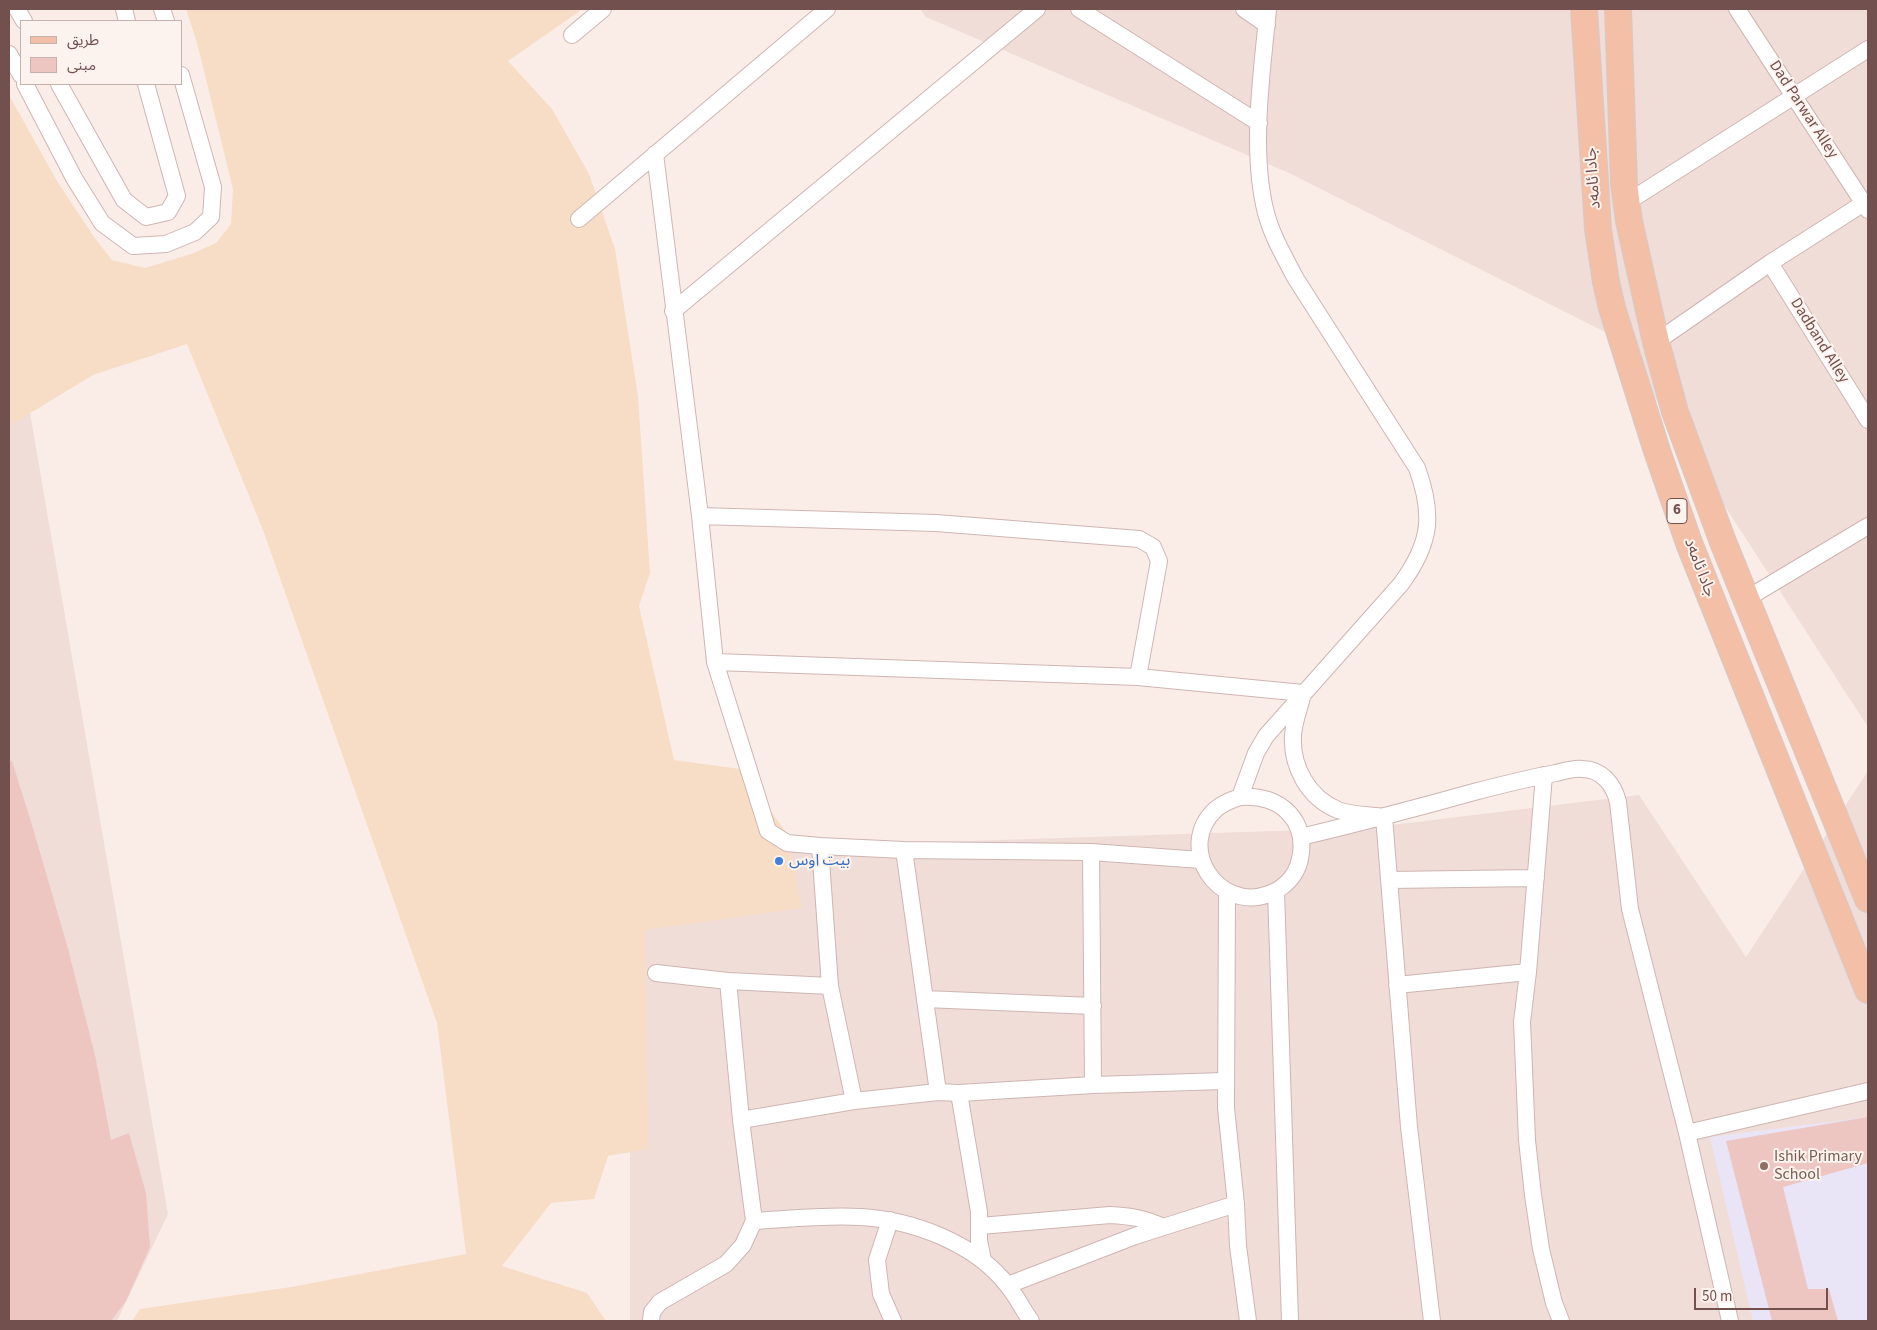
<!DOCTYPE html>
<meta charset="utf-8">
<style>
body{margin:0}
#map{position:relative;width:1877px;height:1330px;overflow:hidden;background:#faede8;font-family:"Source Sans 3","Noto Sans Arabic",sans-serif}
canvas{display:block}
.frame{position:absolute;inset:0;border:10px solid #72504e;pointer-events:none}
.legend{position:absolute;left:20px;top:20px;width:162px;height:65px;box-sizing:border-box;background:#fdf3ee;border:1px solid #c5b2ae;margin:0;padding:6px 9px;list-style:none;font-size:15px;color:#72504e}
.legend li{display:flex;align-items:center;gap:10px;height:25px}
.legend b{width:25px;border:1px solid #c5b2ae}
.scale{position:absolute;left:1694px;top:1288px;width:134px;height:22px;box-sizing:border-box;border:2px solid #72504e;border-top:0;padding-left:6px;font-size:15px;line-height:18px;white-space:nowrap;color:#72504e;-webkit-text-stroke:4px #fdf3ee;paint-order:stroke}
</style>
<div id="map">
<canvas width="1877" height="1330"></canvas>
<div class="frame"></div>
<ul class="legend">
<li><b style="height:6px;background:#f3bfa6"></b>طريق</li>
<li><b style="height:14px;background:#edc6c2"></b>مبنى</li>
</ul>
<div class="scale">50 m</div>
</div>
<script>
const c = document.querySelector('canvas').getContext('2d');
c.lineJoin = 'round';
function fill(path, color) { c.fillStyle = color; c.fill(path, 'evenodd'); }
function stroke(path, color, width, dash) { c.strokeStyle = color; c.lineWidth = width; c.lineCap = dash ? 'butt' : 'round'; c.setLineDash(dash || []); c.stroke(path); }
function write(font, color, halo, rows, align = 'center') {
  c.font = font + ' "Source Sans 3","Noto Sans Arabic",sans-serif'; c.lineWidth = 4; c.setLineDash([]); c.textBaseline = 'middle'; c.strokeStyle = halo; c.fillStyle = color; for (const [text, x, y, turn = 0] of rows) {
    c.save(); c.translate(x, y); c.rotate((+turn || 0) * Math.PI / 180); c.textAlign = isNaN(turn) ? turn : align; if (halo) c.strokeText(text, 0, 0); c.fillText(text, 0, 0); c.restore();
  }
}
fill(new Path2D(`
 M 920,9 L 1868,9 L 1868,727 L 1615,337 L 1289,173 L 926,17 Z
 M 9,291 L 168,1214 L 117,1321 L 9,1321 Z
 M 1868,771 L 1868,1321 L 630,1321 L 630,852 L 1366,828 L 1639,795 L 1746,957 Z`), '#f1ddd7');
fill(new Path2D(`
 M 1868,1117 L 1868,1321 L 1753,1321 L 1710,1137 Z`), '#eae4f7');
fill(new Path2D(`
 M 186,9 L 578,9 L 580,11 L 508,61 L 552,109 L 589,174 L 615,249 L 638,396 L 650,573 L 639,606 L 674,760 L 740,769 L 786,832 L 802,908 L 645,930 L 648,1149 L 608,1156 L 594,1199 L 551,1203 L 502,1266 L 587,1293 L 606,1321 L 132,1321 L 140,1309 L 291,1287 L 466,1254 L 437,1023 L 263,530 L 187,344 L 93,375 L 9,426 L 9,95 L 57,181 L 94,237 L 112,260 L 145,268 L 194,253 L 216,243 L 231,224 L 233,189 L 197,43 Z`), '#f7ddc6');
fill(new Path2D(`
 M 12,761 L 32,825 L 67,945 L 95,1055 L 111,1140 L 129,1133 L 146,1193 L 150,1247 L 126,1301 L 111,1321 L 9,1321 L 9,762 Z
 M 1868,1117 L 1868,1163 L 1783,1187 L 1808,1289 L 1829,1289 L 1838,1321 L 1772,1321 L 1726,1141 Z`), '#edc6c2');
const minor = new Path2D(`
 M 17,9 L 24,21
 M 124,9 L 127,21
 M 162,9 L 166,21
 M 1079,9 L 1259,123
 M 1244,9 L 1267,25
 M 1737,9 L 1868,210
 M 572,35 L 603,9
 M 9,54 L 21,75
 M 25,84 L 74,178 L 102,223 L 133,246 L 166,244 L 195,232 L 211,217 L 213,187 L 181,75
 M 59,84 L 124,200 L 146,217 L 168,212 L 177,196 L 146,84
 M 655,154 L 700,516 L 715,662 L 768,831 L 787,843 L 820,846 L 904,850 L 1091,852 L 1201,860
 M 1626,203 L 1868,49
 M 579,219 L 827,9
 M 1770,263 L 1868,420
 M 673,311 L 1037,9
 M 1656,342 L 1770,263 L 1864,203
 M 700,516 L 936,523 L 1139,539 L 1153,547 L 1159,561 L 1138,677
 M 1746,599 L 1868,526
 M 715,662 L 1138,677 L 1303,693 C 1300,707 1294,721 1293,735 C 1291,766 1308,798 1338,810 C 1351,815 1370,815 1384,817 L 1409,1127 L 1432,1321
 M 1544,775 L 1528,972 L 1522,1022 L 1527,1140 L 1533,1195 L 1541,1249 L 1554,1303 L 1561,1321
 M 1240,797 C 1281,793 1312,823 1298,866 C 1293,879 1282,889 1269,894 C 1217,913 1175,846 1216,809 C 1223,803 1231,800 1240,797 L 1256,753 L 1266,736 L 1401,584 C 1431,543 1434,515 1417,468 L 1296,279 C 1285,258 1272,236 1266,213 C 1250,151 1262,72 1268,9
 M 1301,837 C 1359,823 1417,808 1474,792 C 1501,785 1528,778 1556,773 C 1564,771 1574,768 1582,769 C 1602,769 1614,785 1618,802 L 1630,909 L 1687,1133 L 1730,1321
 M 820,846 L 830,986 L 854,1101
 M 904,850 L 938,1092
 M 1091,852 L 1093,1085
 M 1389,880 L 1536,878
 M 1276,891 L 1290,1321
 M 1227,892 L 1226,1108 L 1236,1204 L 1238,1246 L 1248,1321
 M 656,973 L 728,981 L 830,986
 M 1397,985 L 1528,972
 M 925,999 L 1093,1006
 M 959,1093 L 979,1212 L 979,1241 L 983,1260
 M 741,1120 L 854,1101 L 938,1092 L 959,1093 L 1093,1085 L 1225,1081
 M 1687,1133 L 1868,1091
 M 890,1220 L 877,1260 L 881,1294 L 893,1321
 M 754,1221 C 789,1219 825,1215 860,1217 C 913,1220 975,1243 1008,1286 C 1017,1297 1023,1310 1031,1321
 M 980,1226 L 1110,1215 C 1129,1216 1145,1218 1163,1227
 M 1008,1285 L 1135,1236 L 1236,1204
 M 651,1321 L 652,1312 L 660,1302 L 726,1264 L 743,1245 L 754,1221 L 741,1120 L 728,981`);
const primary = new Path2D(`
 M 1584,9 L 1598,229 L 1606,282 L 1612,308 L 1657,451 L 1689,543 L 1868,990
 M 1618,9 L 1624,184 L 1629,221 L 1656,342 L 1675,412 L 1723,542 L 1868,899`);
stroke(minor, '#ceb5b2', 18);
stroke(primary, '#d5caca', 28);
stroke(minor, '#fff', 16);
stroke(primary, '#f3bfa6', 26);
for (const [x, y, r, color] of [
 [779,861,5,"#3f7fe0"],
 [1764,1166,5,"#8d6e63"]
]) { const dot = new Path2D(); dot.arc(x, y, r, 0, 2 * Math.PI); c.fillStyle = color; c.fill(dot); stroke(dot, '#fdf3ee', 2); }
for (const [x, y, w] of [
 [1677,511,20]
]) { const box = new Path2D(); box.roundRect(x - w / 2, y - 12.5, w, 25, 4); c.fillStyle = '#fdf3ee'; c.fill(box); stroke(box, '#72504e', 1); }
write('bold 15px', '#72504e', null, [
 ["6",1677,511]
]);
write('16px', '#72504e', '#fdf3ee', [
 ["Dad Parwar Alley",1803,110,57],
 ["جادا ئامەد",1594,178,-94],
 ["Dadband Alley",1819,341,58],
 ["جادا ئامەد",1699,568,69]
]);
write('16px', '#366cbe', '#fdf3ee', [
 ["بيت اوس",789,861]
], 'left');
write('16px', '#785e54', '#fdf3ee', [
 ["Ishik Primary",1774,1157],
 ["School",1774,1175]
], 'left');
</script>
